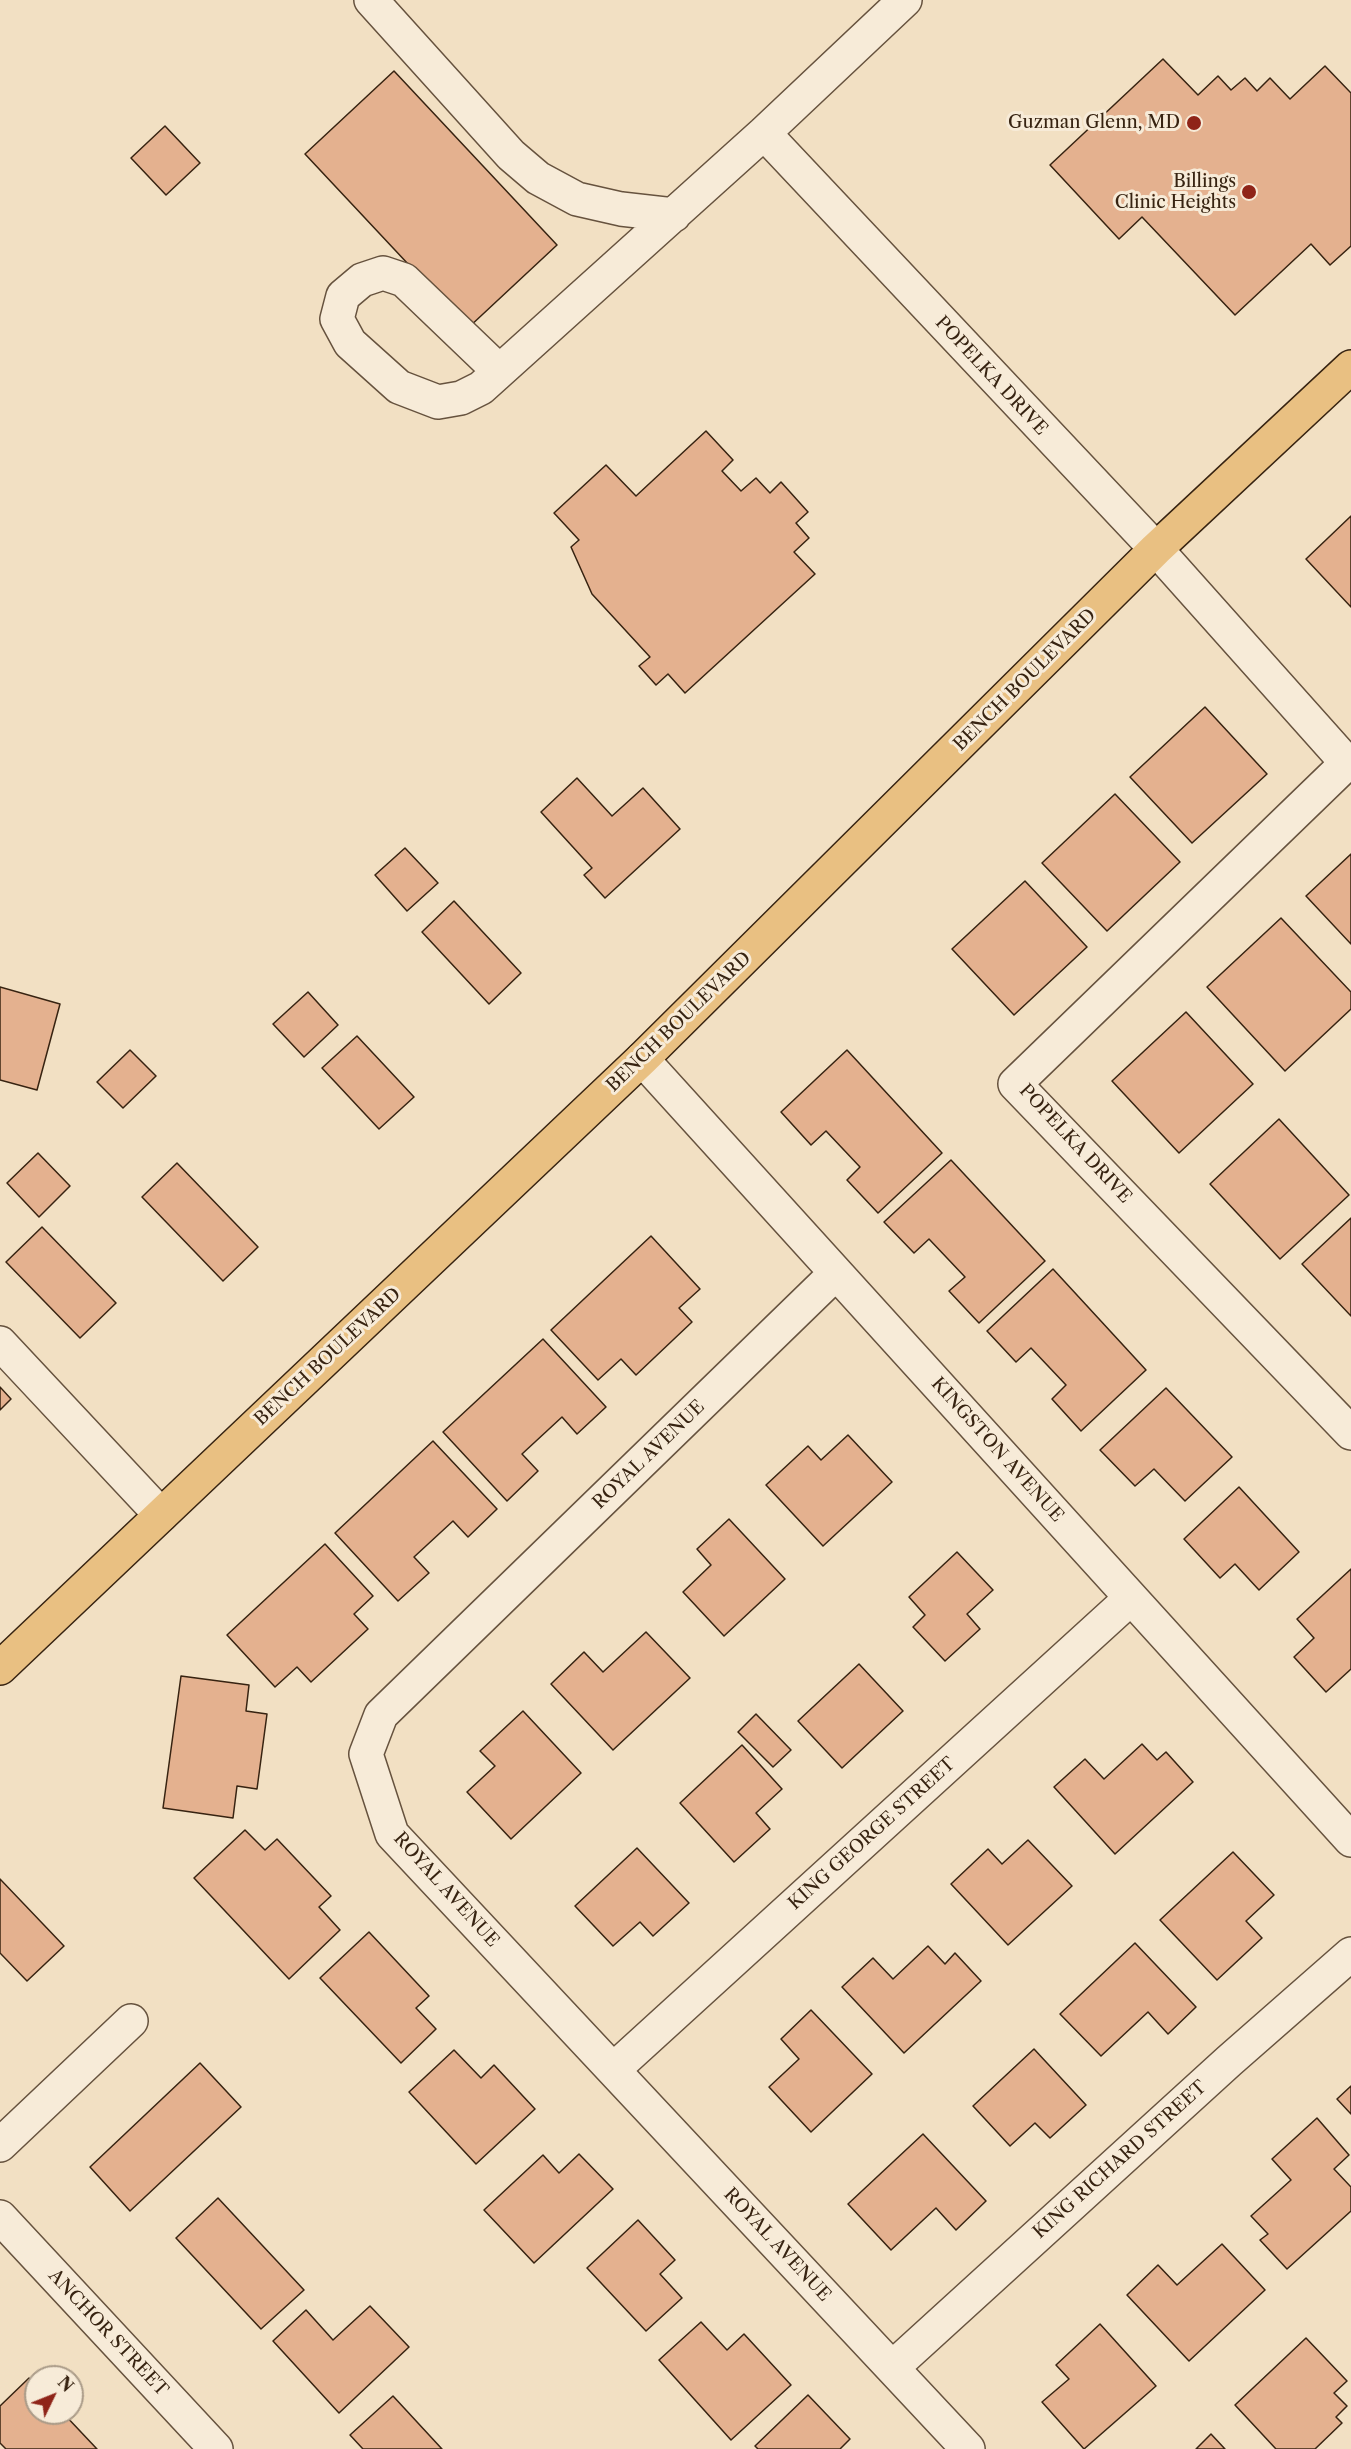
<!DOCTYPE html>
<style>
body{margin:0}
#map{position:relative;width:1351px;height:2449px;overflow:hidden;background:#f2e0c3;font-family:"Libre Caslon Text",serif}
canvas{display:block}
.north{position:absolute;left:24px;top:2365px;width:60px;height:60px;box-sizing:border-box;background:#f7ebd8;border:2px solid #aa9b88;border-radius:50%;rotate:47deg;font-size:16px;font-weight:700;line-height:24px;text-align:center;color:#372311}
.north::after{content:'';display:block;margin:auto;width:21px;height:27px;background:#8f2418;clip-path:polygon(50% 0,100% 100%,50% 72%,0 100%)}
</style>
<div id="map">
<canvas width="1351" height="2449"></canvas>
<div class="north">N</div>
</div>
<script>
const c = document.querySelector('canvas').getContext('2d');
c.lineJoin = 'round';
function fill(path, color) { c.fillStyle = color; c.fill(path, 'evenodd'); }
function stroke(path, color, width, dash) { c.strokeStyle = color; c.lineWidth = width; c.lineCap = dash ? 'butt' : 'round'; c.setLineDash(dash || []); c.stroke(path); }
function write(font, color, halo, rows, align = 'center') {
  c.font = font + ' "Libre Caslon Text",serif'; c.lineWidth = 6; c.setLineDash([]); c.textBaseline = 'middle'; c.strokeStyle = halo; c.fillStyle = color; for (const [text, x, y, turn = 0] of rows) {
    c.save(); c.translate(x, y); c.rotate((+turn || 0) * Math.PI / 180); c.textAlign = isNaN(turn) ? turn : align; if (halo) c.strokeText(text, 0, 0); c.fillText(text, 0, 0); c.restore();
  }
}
const building = new Path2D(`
 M 1163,59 L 1198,95 L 1218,76 L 1231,90 L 1245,78 L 1257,91 L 1270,78 L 1290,99 L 1325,66 L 1351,93 L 1351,246 L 1330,265 L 1311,244 L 1235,315 L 1142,217 L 1119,239 L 1050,165 Z
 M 394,71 L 557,245 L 468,328 L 305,154 Z
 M 165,126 L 200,163 L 166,195 L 131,158 Z
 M 706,431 L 733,460 L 722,471 L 741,491 L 756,478 L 770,493 L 781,482 L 808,512 L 796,523 L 809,538 L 794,552 L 815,574 L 685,693 L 668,674 L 656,685 L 639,666 L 650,657 L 592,594 L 571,547 L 579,540 L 554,513 L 606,465 L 636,496 Z
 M 1351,516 L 1351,607 L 1306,559 Z
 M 1205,707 L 1267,774 L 1192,843 L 1130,777 Z
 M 577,778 L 612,816 L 643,788 L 680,829 L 605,898 L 584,875 L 592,868 L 541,812 Z
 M 1115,794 L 1180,862 L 1107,931 L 1042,863 Z
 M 405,848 L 438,883 L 407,911 L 375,875 Z
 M 1351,854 L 1351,944 L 1306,896 Z
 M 1025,881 L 1087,947 L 1014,1015 L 952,949 Z
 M 454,901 L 521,973 L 489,1004 L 422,932 Z
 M 1281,918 L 1351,992 L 1351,1009 L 1285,1071 L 1207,987 Z
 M 0,987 L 60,1004 L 37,1090 L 0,1080 Z
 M 308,992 L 338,1025 L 304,1057 L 273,1024 Z
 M 1186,1012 L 1253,1084 L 1179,1153 L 1112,1081 Z
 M 357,1036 L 414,1097 L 379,1129 L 322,1068 Z
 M 130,1050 L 156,1076 L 123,1108 L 97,1082 Z
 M 847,1050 L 942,1153 L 878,1213 L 847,1180 L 860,1167 L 826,1131 L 811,1145 L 781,1112 Z
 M 1279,1119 L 1349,1195 L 1280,1259 L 1210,1184 Z
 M 38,1153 L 70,1186 L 39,1217 L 7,1183 Z
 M 951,1160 L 1045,1261 L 979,1323 L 949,1291 L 965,1277 L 929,1239 L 914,1253 L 884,1222 Z
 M 177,1163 L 258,1247 L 223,1281 L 142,1197 Z
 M 1351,1218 L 1351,1316 L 1302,1264 Z
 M 42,1227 L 116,1303 L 80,1338 L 6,1262 Z
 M 651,1236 L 700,1289 L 679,1308 L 692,1322 L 636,1375 L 621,1359 L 598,1380 L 551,1330 Z
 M 1053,1269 L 1146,1370 L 1081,1431 L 1052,1399 L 1066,1385 L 1031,1348 L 1016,1362 L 987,1331 Z
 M 543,1339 L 606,1407 L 577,1434 L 562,1417 L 522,1454 L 538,1471 L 507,1501 L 443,1432 Z
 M 0,1387 L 11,1399 L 0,1410 Z
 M 1166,1388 L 1232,1457 L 1185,1501 L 1154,1469 L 1135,1486 L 1100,1450 Z
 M 848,1435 L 892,1482 L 823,1546 L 766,1485 L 808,1446 L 821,1460 Z
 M 433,1441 L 497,1509 L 468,1537 L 453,1521 L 414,1557 L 429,1573 L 398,1601 L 335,1533 Z
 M 1239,1487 L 1299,1552 L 1259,1590 L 1235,1564 L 1220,1578 L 1184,1539 Z
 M 729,1519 L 785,1579 L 724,1636 L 683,1592 L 711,1565 L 697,1549 Z
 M 325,1544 L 373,1596 L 354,1614 L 368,1629 L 311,1682 L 297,1667 L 275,1687 L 227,1635 Z
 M 957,1552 L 993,1590 L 967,1614 L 980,1629 L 945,1661 L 913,1627 L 925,1615 L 909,1597 Z
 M 1351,1569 L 1351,1669 L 1326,1692 L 1294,1657 L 1314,1638 L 1297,1619 Z
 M 646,1632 L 690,1678 L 613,1750 L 551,1684 L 584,1652 L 603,1672 Z
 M 859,1664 L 903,1711 L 842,1768 L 798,1721 Z
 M 181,1676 L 249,1685 L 246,1711 L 267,1714 L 257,1789 L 237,1786 L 233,1818 L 163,1808 Z
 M 523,1711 L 581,1773 L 511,1839 L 467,1792 L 495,1766 L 480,1751 Z
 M 756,1714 L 791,1750 L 773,1767 L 738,1732 Z
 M 1142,1744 L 1157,1760 L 1166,1752 L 1193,1782 L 1115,1854 L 1054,1787 L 1085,1759 L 1104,1779 Z
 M 742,1745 L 782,1789 L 756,1813 L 770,1829 L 734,1862 L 680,1803 Z
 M 245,1830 L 265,1850 L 277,1839 L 331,1896 L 319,1907 L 340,1930 L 289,1979 L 194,1878 Z
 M 1028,1840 L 1072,1886 L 1008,1945 L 951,1884 L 988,1849 L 1002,1864 Z
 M 637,1848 L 689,1903 L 653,1936 L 640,1922 L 613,1946 L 575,1906 Z
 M 1233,1852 L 1274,1895 L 1246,1921 L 1262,1938 L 1217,1980 L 1160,1920 Z
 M 0,1879 L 64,1946 L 27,1981 L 0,1953 Z
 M 369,1932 L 429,1996 L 416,2008 L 436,2029 L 401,2063 L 320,1978 Z
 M 1135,1943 L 1196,2007 L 1168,2034 L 1148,2012 L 1101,2056 L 1060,2014 Z
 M 928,1946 L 945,1964 L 955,1953 L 981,1981 L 904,2053 L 842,1987 L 873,1958 L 893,1979 Z
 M 811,2010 L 872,2074 L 811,2132 L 769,2087 L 799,2059 L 781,2039 Z
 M 1034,2049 L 1086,2105 L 1050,2138 L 1035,2123 L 1010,2146 L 973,2106 Z
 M 454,2050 L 481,2078 L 494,2065 L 535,2109 L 476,2164 L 409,2092 Z
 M 200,2063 L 241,2107 L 130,2211 L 90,2167 Z
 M 1351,2086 L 1351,2114 L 1337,2099 Z
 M 1317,2118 L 1349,2155 L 1334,2169 L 1351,2187 L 1351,2211 L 1287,2269 L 1260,2240 L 1268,2234 L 1251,2216 L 1291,2180 L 1272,2159 Z
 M 923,2134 L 986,2201 L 956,2230 L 936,2208 L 891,2250 L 848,2204 Z
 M 579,2154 L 613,2189 L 534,2263 L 484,2210 L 543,2155 L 559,2173 Z
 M 218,2198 L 304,2290 L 261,2329 L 176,2238 Z
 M 638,2220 L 675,2260 L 660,2274 L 682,2298 L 646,2331 L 587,2268 Z
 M 1222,2244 L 1265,2290 L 1189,2361 L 1127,2295 L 1158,2265 L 1177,2285 Z
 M 370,2306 L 409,2347 L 339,2413 L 273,2341 L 306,2310 L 333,2340 Z
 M 701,2322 L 727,2350 L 744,2334 L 791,2385 L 731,2440 L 659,2360 Z
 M 1100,2324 L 1156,2386 L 1084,2449 L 1042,2402 L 1069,2379 L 1056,2365 Z
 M 1306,2338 L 1347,2381 L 1334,2393 L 1347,2406 L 1336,2417 L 1342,2423 L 1315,2449 L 1276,2449 L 1235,2405 Z
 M 29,2378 L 36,2385 L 36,2413 L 63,2413 L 97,2449 L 6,2449 L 0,2443 L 0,2406 Z
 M 808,2395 L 850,2439 L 840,2449 L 758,2449 L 755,2446 Z
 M 393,2396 L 442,2449 L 363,2449 L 350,2435 Z
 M 1211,2434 L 1225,2449 L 1196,2449 Z`);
fill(building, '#e4b18f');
stroke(building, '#372311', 1.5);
const minor = new Path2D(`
 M 371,0 L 511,155 L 538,178 L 577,199 L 621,209 L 674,215
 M 764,133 L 1156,549 L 1347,763
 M 499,371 L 404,280 L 383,273 L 362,280 L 343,296 L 337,319 L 350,343 L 399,387 L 438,402 L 461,398 L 481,388 L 764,133 L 905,0
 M 1351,764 L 1347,763 L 1015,1084 L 1351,1433
 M 642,1059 L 1351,1840
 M 836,1273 L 381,1715 L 366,1754 L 392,1834 L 968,2449
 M 0,1343 L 161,1515
 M 613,2070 L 1131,1598
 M 0,2145 L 131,2021
 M 0,2217 L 216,2449
 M 892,2368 L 1229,2061 L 1351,1954`);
const major = new Path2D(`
 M 0,1668 L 642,1059 L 1156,549 L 1351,367`);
stroke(minor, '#66523e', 36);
stroke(major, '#372311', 36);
stroke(minor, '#f7ebd8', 33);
stroke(major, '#e9c082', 33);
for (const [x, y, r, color] of [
 [1194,123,8,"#8f2418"],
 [1249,192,8,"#8f2418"]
]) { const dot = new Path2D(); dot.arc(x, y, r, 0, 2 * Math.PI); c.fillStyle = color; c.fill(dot); stroke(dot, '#f7ebd8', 2); }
write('18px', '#372311', '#f7ebd8', [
 ["Guzman Glenn, MD",1180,123],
 ["Billings",1236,182],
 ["Clinic Heights",1236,203]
], 'right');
write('18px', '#372311', '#f7ebd8', [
 ["POPELKA DRIVE",991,376,47],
 ["BENCH BOULEVARD",1025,680,-45],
 ["BENCH BOULEVARD",679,1022,-44],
 ["POPELKA DRIVE",1075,1144,47],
 ["BENCH BOULEVARD",328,1357,-43],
 ["KINGSTON AVENUE",997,1450,48],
 ["ROYAL AVENUE",649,1455,-44],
 ["KING GEORGE STREET",872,1834,-42],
 ["ROYAL AVENUE",446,1890,48],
 ["KING RICHARD STREET",1120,2160,-42],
 ["ROYAL AVENUE",777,2245,47],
 ["ANCHOR STREET",108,2333,47]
]);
</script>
